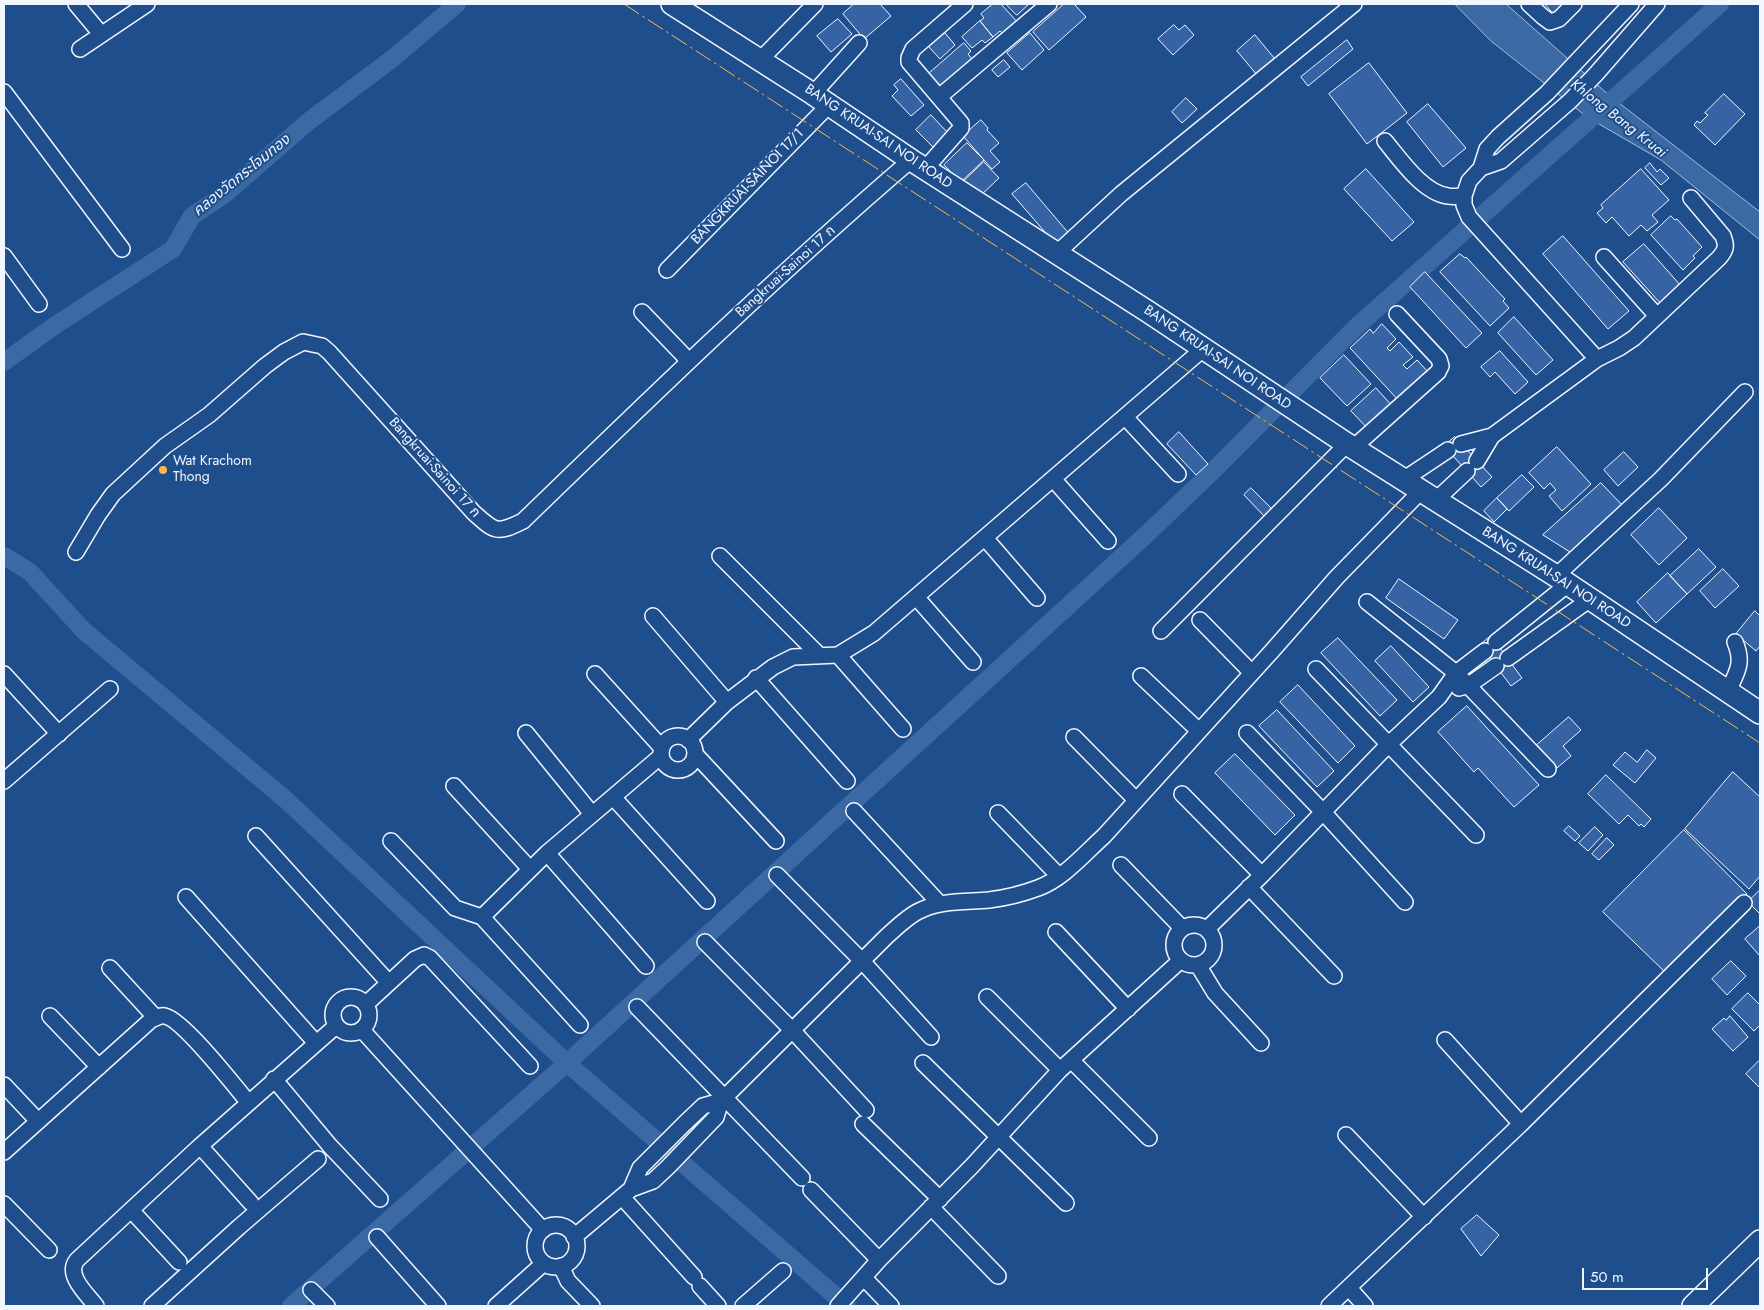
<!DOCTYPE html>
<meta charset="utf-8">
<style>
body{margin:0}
#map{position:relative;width:1764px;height:1310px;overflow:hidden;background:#1f4e8c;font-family:Jost,sans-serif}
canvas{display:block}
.frame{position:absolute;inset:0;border:5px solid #f2f6ff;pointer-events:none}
.scale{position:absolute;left:1582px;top:1268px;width:126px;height:22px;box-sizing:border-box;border:2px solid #f2f6ff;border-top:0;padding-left:6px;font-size:15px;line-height:18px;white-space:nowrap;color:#f2f6ff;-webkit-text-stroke:4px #1f4e8c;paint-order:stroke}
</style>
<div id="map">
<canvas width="1764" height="1310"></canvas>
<div class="frame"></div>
<div class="scale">50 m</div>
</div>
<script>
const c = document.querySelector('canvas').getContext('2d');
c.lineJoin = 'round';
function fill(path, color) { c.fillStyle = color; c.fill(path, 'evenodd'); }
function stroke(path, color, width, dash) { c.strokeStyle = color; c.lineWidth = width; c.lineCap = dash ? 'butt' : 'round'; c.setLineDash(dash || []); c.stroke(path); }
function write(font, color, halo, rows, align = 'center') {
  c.font = font + ' Jost,"Noto Sans Thai",sans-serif'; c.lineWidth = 4; c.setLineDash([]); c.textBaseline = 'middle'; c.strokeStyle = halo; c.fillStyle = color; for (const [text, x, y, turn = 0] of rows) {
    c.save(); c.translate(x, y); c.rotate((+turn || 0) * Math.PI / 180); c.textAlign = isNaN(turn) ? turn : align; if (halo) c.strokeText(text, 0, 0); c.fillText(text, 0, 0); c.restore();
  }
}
const water = new Path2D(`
 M 1455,4 L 1506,4 L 1610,96 L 1760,212 L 1760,240 L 1661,160 L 1587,117 L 1491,41 Z`);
fill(water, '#3b69a3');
stroke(water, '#a8bbd7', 1);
stroke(new Path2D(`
 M 4,362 L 57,324 L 173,249 L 192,216 L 225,194 L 309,121 L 392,59 L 457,4
 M 4,556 L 30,572 L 84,631 L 285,799 L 567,1063 L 847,1306
 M 291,1306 L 567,1063 L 1148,533 L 1217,467 L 1355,328 L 1720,4`), '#3b69a3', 18);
const building = new Path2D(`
 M 854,4 L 880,4 L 891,16 L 864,39 L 843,14 Z
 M 993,4 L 1001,4 L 1019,24 L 1005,36 L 1000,31 L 993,37 L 980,21 L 984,18 L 981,14 Z
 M 1006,4 L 1029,4 L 1017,15 Z
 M 1064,4 L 1074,4 L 1086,17 L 1049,50 L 1033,32 Z
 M 1545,4 L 1565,4 L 1554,14 Z
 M 838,19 L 852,34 L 831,52 L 817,36 Z
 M 980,21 L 993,37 L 985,43 L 982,40 L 972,48 L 962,37 Z
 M 1174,25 L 1179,30 L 1185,25 L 1194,35 L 1173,55 L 1158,39 Z
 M 945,33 L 955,45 L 940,59 L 929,47 Z
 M 1030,33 L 1044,50 L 1022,70 L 1007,53 Z
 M 1255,35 L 1275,59 L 1257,75 L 1237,51 Z
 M 1347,40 L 1353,49 L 1308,86 L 1301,77 Z
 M 964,43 L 971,51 L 968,54 L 972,59 L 937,90 L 925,77 Z
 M 1004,60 L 1010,67 L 998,77 L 992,70 Z
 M 1369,63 L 1407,113 L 1367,144 L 1329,94 Z
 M 901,79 L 924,105 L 911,116 L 892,96 L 898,90 L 894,85 Z
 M 1724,94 L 1745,114 L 1715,145 L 1694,125 L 1697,121 L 1700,123 L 1708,115 L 1705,113 Z
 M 1186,98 L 1197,109 L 1182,123 L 1172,112 Z
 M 1428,104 L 1466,148 L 1443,167 L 1407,122 Z
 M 931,115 L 948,133 L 933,147 L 916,130 Z
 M 981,120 L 988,128 L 987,130 L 999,143 L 990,151 L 1000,162 L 992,169 L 963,136 Z
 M 967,143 L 984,160 L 961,182 L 944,165 Z
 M 984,162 L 999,178 L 978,198 L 963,182 Z
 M 1650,163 L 1657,172 L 1660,169 L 1669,178 L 1661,185 L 1645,168 Z
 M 1366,169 L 1414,222 L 1392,241 L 1344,189 Z
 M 1641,169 L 1669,200 L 1652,215 L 1658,222 L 1647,231 L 1641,225 L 1629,236 L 1612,217 L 1606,223 L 1597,213 L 1603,208 L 1601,205 Z
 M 1026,183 L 1071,236 L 1058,247 L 1012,194 Z
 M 1671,216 L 1675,220 L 1677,219 L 1702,247 L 1693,256 L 1695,258 L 1683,270 L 1651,235 Z
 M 1563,236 L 1629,311 L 1608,329 L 1543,254 Z
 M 1644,244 L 1681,286 L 1661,304 L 1623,262 Z
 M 1460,254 L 1465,258 L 1466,257 L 1505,299 L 1503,301 L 1509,308 L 1490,326 L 1440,272 Z
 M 1425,272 L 1482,333 L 1466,348 L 1410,287 Z
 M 1514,317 L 1553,360 L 1536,375 L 1498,333 Z
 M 1382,324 L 1396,339 L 1387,348 L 1390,351 L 1399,342 L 1413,357 L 1403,365 L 1407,369 L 1417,360 L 1430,374 L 1400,402 L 1350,348 L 1370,329 L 1373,333 Z
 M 1500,351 L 1528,382 L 1515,394 L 1495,372 L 1490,377 L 1481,367 Z
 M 1344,355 L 1371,384 L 1347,406 L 1320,378 Z
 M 1376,388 L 1394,408 L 1370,431 L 1351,411 Z
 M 1179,432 L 1208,464 L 1196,475 L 1167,444 Z
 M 1455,437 L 1492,477 L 1481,487 L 1444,446 Z
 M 1557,447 L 1591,484 L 1562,511 L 1549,496 L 1556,490 L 1550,483 L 1544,489 L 1529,473 Z
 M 1624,452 L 1638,467 L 1618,486 L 1604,470 Z
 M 1522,475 L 1534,487 L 1509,511 L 1497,498 Z
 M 1601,483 L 1623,506 L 1570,552 L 1543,535 Z
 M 1251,488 L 1273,510 L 1265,517 L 1244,495 Z
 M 1497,498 L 1507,509 L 1494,522 L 1484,511 Z
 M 1659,508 L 1687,538 L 1659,565 L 1631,535 Z
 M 1699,549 L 1716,567 L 1687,594 L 1670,576 Z
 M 1723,569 L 1739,586 L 1715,608 L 1700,591 Z
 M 1668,573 L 1687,594 L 1656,623 L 1637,602 Z
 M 1399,579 L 1458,620 L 1444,639 L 1386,598 Z
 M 1755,611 L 1760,616 L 1760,646 L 1756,651 L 1736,634 Z
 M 1491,636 L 1522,678 L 1511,686 L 1480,645 Z
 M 1338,638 L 1397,700 L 1380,716 L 1321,653 Z
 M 1391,646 L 1429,687 L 1413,702 L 1375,661 Z
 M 1298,685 L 1355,746 L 1338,763 L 1280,702 Z
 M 1467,706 L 1539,785 L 1514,807 L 1478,768 L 1474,772 L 1438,732 Z
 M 1277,710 L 1334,771 L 1317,787 L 1259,726 Z
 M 1569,717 L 1581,730 L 1563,746 L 1571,756 L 1557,768 L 1537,745 Z
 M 1647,750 L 1656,758 L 1635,783 L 1613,765 L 1625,752 L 1637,762 Z
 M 1235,754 L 1295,815 L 1275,835 L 1215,773 Z
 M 1733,772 L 1760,797 L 1760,876 L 1749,889 L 1685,829 Z
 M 1606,775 L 1651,819 L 1644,827 L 1641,824 L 1639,826 L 1628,815 L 1619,824 L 1588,794 Z
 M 1569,826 L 1580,836 L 1575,841 L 1564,831 Z
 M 1595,827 L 1603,835 L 1588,851 L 1579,843 Z
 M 1684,830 L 1747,894 L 1668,975 L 1603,912 Z
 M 1607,838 L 1614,845 L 1599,860 L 1592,854 Z
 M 1760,890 L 1760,914 L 1748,902 Z
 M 1760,926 L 1760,956 L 1745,939 Z
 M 1731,961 L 1746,976 L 1727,995 L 1712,979 Z
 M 1748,993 L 1760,1005 L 1760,1025 L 1754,1031 L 1732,1009 Z
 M 1730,1016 L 1748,1037 L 1733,1051 L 1712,1029 L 1724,1018 L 1726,1020 Z
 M 1760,1060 L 1760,1088 L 1746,1074 Z
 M 1477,1215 L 1499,1235 L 1481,1256 L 1461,1229 Z`);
fill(building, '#3563a3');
stroke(building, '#f2f6ff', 1);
const street = new Path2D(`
 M 76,4 L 101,34
 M 1529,4 L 1542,16 L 1550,22 L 1559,19 L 1574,4
 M 80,49 L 147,4
 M 760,60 L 815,4
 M 4,92 L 122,249
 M 813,94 L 859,43
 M 939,97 L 1049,4
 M 1385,141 C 1400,159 1423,193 1448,196 C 1453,197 1459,196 1464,196
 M 1481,168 L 1501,161 L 1570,101 L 1596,74 L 1657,4
 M 925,169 L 961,128 L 961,123 L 909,62 L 909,58 L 913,49 L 965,4
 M 1057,253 L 1121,194 L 1354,4
 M 4,256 L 39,304
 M 1604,257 L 1657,316
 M 667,270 L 829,105
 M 642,312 L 689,361
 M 1597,359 L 1469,217 L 1464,205 L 1464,196 L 1469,181 L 1481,168 L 1487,149 L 1498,137 L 1547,93 L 1631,4
 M 1126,418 L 1178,474
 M 1461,444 L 1492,436
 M 1353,448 L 1438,372 L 1441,366 L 1439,359 L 1397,314
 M 1477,461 L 1492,436 L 1597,359 L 1619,348 L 1634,338 L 1719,258 C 1726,250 1727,246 1723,236 L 1691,198
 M 1054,480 L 1108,541
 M 1403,480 L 1448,450
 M 1436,500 L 1467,471
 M 985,538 L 1037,598
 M 76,552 L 98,515 L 113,494 L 165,446 L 209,415 L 265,366 L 284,352 L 303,342 L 322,346 L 329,352 L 474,513 C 495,532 497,534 523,521 C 650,398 777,275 911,160
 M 720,556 L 820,656
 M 1556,576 L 1661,479 L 1745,392
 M 917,598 L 973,662
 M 1367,602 L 1456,673 L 1548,769
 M 653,616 L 727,702
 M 1200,620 L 1252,673
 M 1161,631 L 1347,444
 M 1496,642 L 1567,585
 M 838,655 L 903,729
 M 1508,658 L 1589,600
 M 1316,669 L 1476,835
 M 4,674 L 59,734
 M 595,674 L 662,748
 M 1141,676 L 1199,731
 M 756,678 L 847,781
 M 1459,688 L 1469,685 L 1496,666
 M 1728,691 C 1737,672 1744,663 1735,642
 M 526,733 L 592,814
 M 1247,733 L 1323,812 L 1405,902
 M661 753a17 17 0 1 1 34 0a17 17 0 1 1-34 0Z
 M 1074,737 L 1136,800
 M 688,740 L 727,702 L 773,667 L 793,657 L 838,655 L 874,633 L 1203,349
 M 695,754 L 776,841
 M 4,781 L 110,689
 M 454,786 L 530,869
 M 1182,794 L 1262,875
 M 613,797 L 707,901
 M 854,811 L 940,904
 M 998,813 L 1059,876
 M 256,836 L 389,983
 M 391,841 L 455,908 L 482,917 L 547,853 L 661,756
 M 547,853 L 646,966
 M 1121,865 L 1182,928
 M 777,875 L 862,961 L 931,1037
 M 1249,887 L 1334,976
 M 186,897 L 316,1043
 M 482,917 L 580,1025
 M1174 945a20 20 0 1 1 40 0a20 20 0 1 1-40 0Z
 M 1207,929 L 1262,875 L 1389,744 L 1439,697 L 1456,673 L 1485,651
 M 1056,932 L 1128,1009
 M 705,942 L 792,1030 L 866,1110
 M 1198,965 L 1215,993 L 1261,1043
 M 110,968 L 156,1018
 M333 1015a18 18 0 1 1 36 0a18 18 0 1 1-36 0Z
 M 987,997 L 1060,1070
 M 366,1004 L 415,959 L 424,955 L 430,958 L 530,1066
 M 637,1007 L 802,1178
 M 50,1016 L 99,1067
 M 362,1030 L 543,1230
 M 1445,1040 L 1521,1124
 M 1071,1060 L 1149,1138
 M 923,1063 L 1066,1203
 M 274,1079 L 330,1146 L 380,1199
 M 4,1085 L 38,1121
 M 863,1124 L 940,1199
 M 1346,1135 L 1424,1217
 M 200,1146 L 251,1203
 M 4,1152 L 151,1020 C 156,1018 160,1015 165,1016 C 183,1020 234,1085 248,1102
 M 631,1189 L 640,1168 L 684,1124 L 703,1106 L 721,1101
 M 811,1190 L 879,1260
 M 622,1197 L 694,1277
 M 4,1204 L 49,1250
 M 931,1207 L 998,1276
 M 131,1210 L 179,1262
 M535 1246a21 21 0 1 1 42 0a21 21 0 1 1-42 0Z
 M 377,1237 L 438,1306
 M 574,1237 L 631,1189 L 653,1181 L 668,1167 L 716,1117 L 721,1101 L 887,936 C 896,928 906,918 917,912 C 939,900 965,902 989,900 C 1005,898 1022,894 1038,888 C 1063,879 1084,854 1104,836 L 1272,651 L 1337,577 L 1421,491
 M 561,1266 L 568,1281 L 592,1306
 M 864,1278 L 891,1306
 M 700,1286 L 718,1306
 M 1349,1288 L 1365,1306
 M 311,1290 L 327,1306
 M 96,1306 C 87,1294 65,1275 77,1260 L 200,1146 L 336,1026
 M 152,1306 L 239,1227 L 318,1159
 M 496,1306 L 544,1263
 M 743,1306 L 783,1271
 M 838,1306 L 879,1260 L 972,1166 L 1060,1070 L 1181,960
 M 1329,1306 L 1521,1124 L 1744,903`);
const secondary = new Path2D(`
 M 672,4 L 813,94 L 911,160 L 1147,311 L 1347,444 L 1556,576 L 1760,713
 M 1693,1306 L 1760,1241`);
stroke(street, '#f2f6ff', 18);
stroke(secondary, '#f2f6ff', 24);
stroke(street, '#1f4e8c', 15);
stroke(secondary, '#1f4e8c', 21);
stroke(new Path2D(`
 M 624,4 L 1760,743`), '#ffb74d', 1, [18, 4, 2.5, 4]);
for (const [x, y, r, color] of [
 [163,470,5,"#ffb74d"]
]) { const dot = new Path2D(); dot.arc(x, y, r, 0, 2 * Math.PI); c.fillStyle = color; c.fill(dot); stroke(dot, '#1f4e8c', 2); }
write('14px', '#f2f6ff', '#1f4e8c', [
 ["BANG KRUAI-SAI NOI ROAD",878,137,34],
 ["BANGKRUAI-SAINOI 17/1",748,187,-46],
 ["Bangkruai-Sainoi 17 ก",786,272,-42],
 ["BANG KRUAI-SAI NOI ROAD",1217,358,34],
 ["Bangkruai-Sainoi 17 ก",434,468,48],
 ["BANG KRUAI-SAI NOI ROAD",1556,578,33]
]);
write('14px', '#f2f6ff', '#1f4e8c', [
 ["Wat Krachom",173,462],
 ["Thong",173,478]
], 'left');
write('italic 15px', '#f2f6ff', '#1f4e8c', [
 ["Khlong Bang Kruai",1618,119,38],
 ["คลองวัดกระโจมทอง",242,176,-39]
]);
</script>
